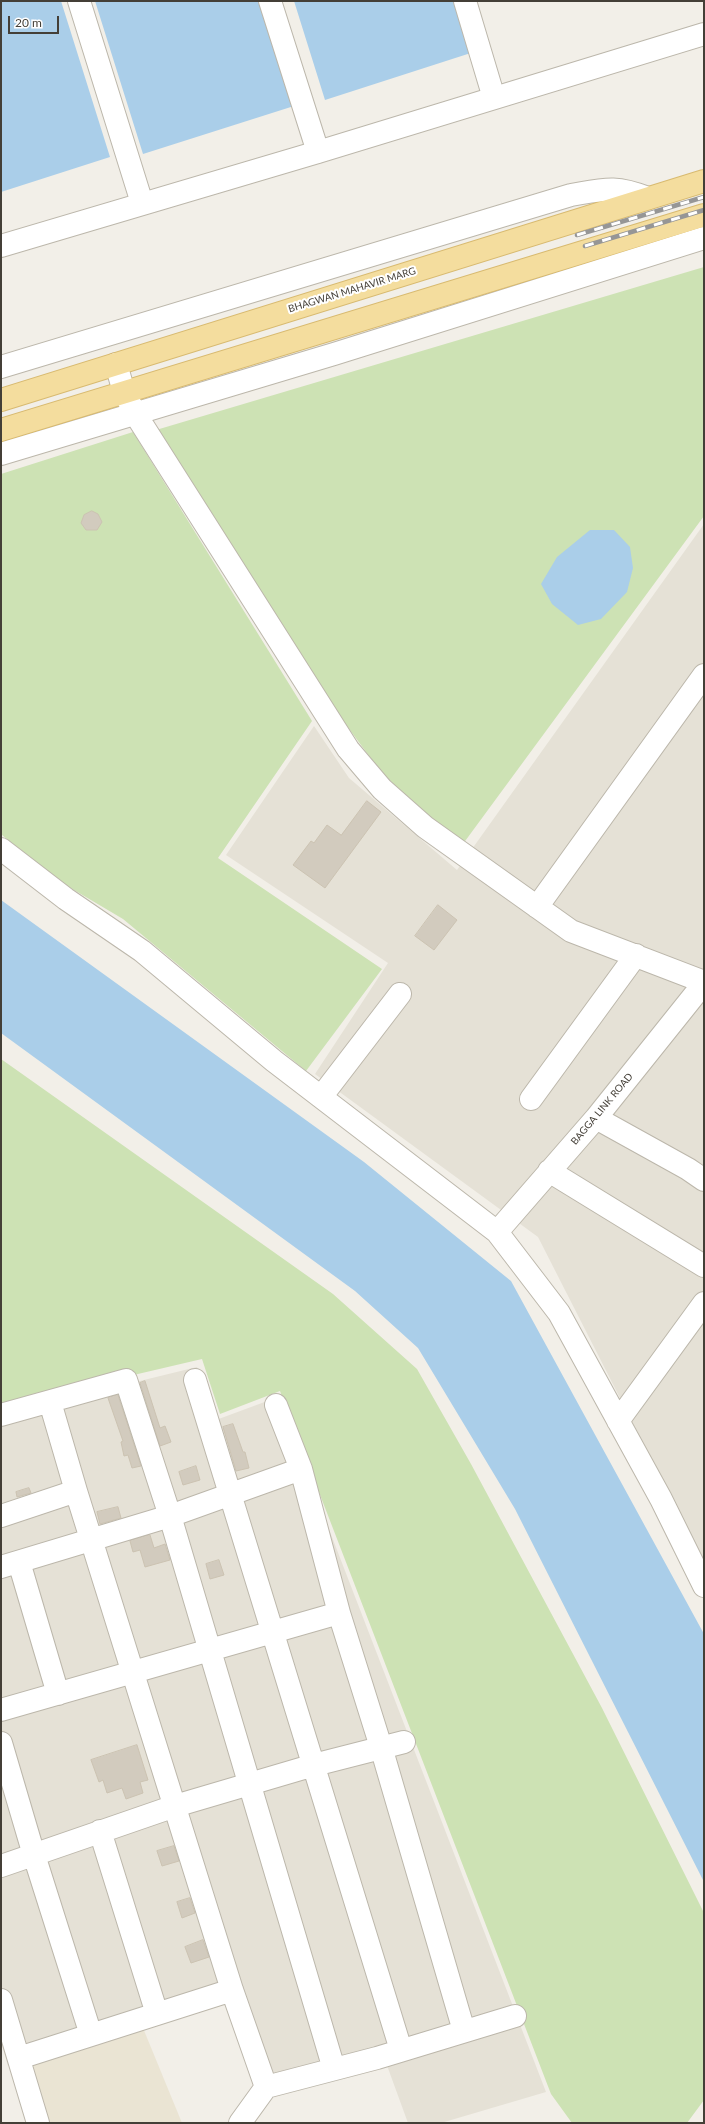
<!DOCTYPE html>
<style>
body{margin:0}
#map{position:relative;width:705px;height:2124px;overflow:hidden;background:#f2efe8;font-family:Lato,sans-serif}
canvas{display:block}
.frame{position:absolute;inset:0;border:2px solid #443f37;pointer-events:none}
.scale{position:absolute;left:8px;top:16px;width:51px;height:18px;box-sizing:border-box;border:2px solid #443f37;border-top:0;padding-left:5px;font-size:12px;line-height:14px;white-space:nowrap;color:#443f37;-webkit-text-stroke:3px #fff;paint-order:stroke}
</style>
<div id="map">
<canvas width="705" height="2124"></canvas>
<div class="frame"></div>
<div class="scale">20 m</div>
</div>
<script>
const c = document.querySelector('canvas').getContext('2d');
c.lineJoin = 'round';
function fill(path, color) { c.fillStyle = color; c.fill(path, 'evenodd'); }
function stroke(path, color, width, dash) { c.strokeStyle = color; c.lineWidth = width; c.lineCap = dash ? 'butt' : 'round'; c.setLineDash(dash || []); c.stroke(path); }
function write(font, color, halo, rows, align = 'center') {
  c.font = font + ' Lato,sans-serif'; c.lineWidth = 4; c.setLineDash([]); c.textBaseline = 'middle'; c.strokeStyle = halo; c.fillStyle = color; for (const [text, x, y, turn = 0] of rows) {
    c.save(); c.translate(x, y); c.rotate((+turn || 0) * Math.PI / 180); c.textAlign = isNaN(turn) ? turn : align; if (halo) c.strokeText(text, 0, 0); c.fillText(text, 0, 0); c.restore();
  }
}
fill(new Path2D(`
 M 704,524 L 704,1563 L 538,1237 L 315,1074 L 388,963 L 226,855 L 314,726 L 349,778 L 457,870 Z
 M 197,1367 L 216,1420 L 278,1397 L 546,2092 L 441,2123 L 408,2123 L 385,2060 L 269,2082 L 240,1990 L 8,2066 L 1,2042 L 1,1415 Z`), '#e5e1d6');
fill(new Path2D(`
 M 143,2028 L 182,2123 L 40,2123 L 23,2067 Z`), '#eae4d3');
fill(new Path2D(`
 M 704,267 L 704,516 L 460,848 L 381,772 L 318,687 L 156,430 Z
 M 133,432 L 312,721 L 218,858 L 382,969 L 306,1071 L 123,919 L 47,874 L 1,834 L 1,474 Z
 M 1,1059 L 333,1294 L 417,1369 L 471,1464 L 602,1708 L 704,1913 L 704,2100 L 687,2123 L 572,2123 L 551,2094 L 280,1391 L 220,1414 L 202,1359 L 1,1406 Z`), '#cde2b4');
fill(new Path2D(`
 M 1,1 L 61,1 L 110,157 L 1,192 Z
 M 95,1 L 262,1 L 294,106 L 143,154 Z
 M 294,1 L 461,1 L 477,51 L 325,100 Z
 M 590,530 L 614,530 L 630,547 L 633,568 L 627,592 L 601,619 L 578,625 L 552,604 L 541,584 L 557,557 Z
 M 1,900 L 364,1162 L 511,1281 L 704,1634 L 704,1882 L 515,1509 L 418,1348 L 355,1291 L 1,1033 Z`), '#aacee9');
const building = new Path2D(`
 M 92,511 L 98,514 L 102,522 L 97,530 L 86,530 L 81,523 L 84,515 Z
 M 367,801 L 381,812 L 325,888 L 293,865 L 311,841 L 314,843 L 327,825 L 341,835 Z
 M 438,905 L 457,920 L 434,950 L 415,936 Z
 M 145,1381 L 160,1428 L 165,1426 L 171,1442 L 160,1446 L 140,1383 Z
 M 118,1395 L 141,1466 L 132,1468 L 128,1455 L 124,1456 L 121,1442 L 123,1441 L 108,1398 Z
 M 233,1424 L 243,1452 L 245,1452 L 249,1468 L 236,1471 L 223,1427 Z
 M 196,1466 L 200,1480 L 183,1485 L 179,1472 Z
 M 29,1488 L 31,1493 L 17,1497 L 16,1492 Z
 M 118,1507 L 121,1518 L 100,1524 L 97,1512 Z
 M 150,1535 L 154,1548 L 165,1544 L 170,1560 L 145,1567 L 140,1550 L 133,1552 L 130,1541 Z
 M 219,1560 L 224,1575 L 210,1579 L 206,1564 Z
 M 137,1745 L 148,1780 L 140,1782 L 143,1793 L 126,1799 L 122,1788 L 107,1793 L 103,1780 L 99,1782 L 91,1760 Z
 M 174,1846 L 179,1861 L 162,1866 L 157,1851 Z
 M 190,1898 L 195,1913 L 182,1918 L 177,1902 Z
 M 203,1940 L 209,1957 L 191,1963 L 185,1947 Z`);
fill(building, '#d2cbbe');
stroke(building, '#ccc3b2', 1);
const minor = new Path2D(`
 M 79,1 L 142,203
 M 270,1 L 318,152
 M 465,1 L 494,98
 M 1,246 L 318,152 L 704,34
 M 116,364 L 124,392 L 136,415 L 348,749 L 382,789 L 425,827 L 571,931 L 704,982
 M 1,367 L 571,195 C 605,189 615,185 648,198
 M 1,454 L 334,354 L 704,238
 M 1,849 L 66,899 L 142,951 L 274,1061 L 497,1232 L 559,1313 L 661,1499 L 704,1586
 M 537,907 L 704,675
 M 321,1097 L 400,994
 M 531,1099 L 636,955
 M 596,1118 L 688,1169 L 704,1180
 M 549,1171 L 704,1266
 M 497,1232 L 596,1118 L 704,983
 M 195,1380 L 401,2050
 M 50,1402 L 76,1491 L 232,1990 L 266,2087
 M 276,1405 L 301,1469 L 339,1613 L 381,1747 L 464,2031
 M 1,1415 L 126,1380 L 170,1516 L 334,2069
 M 618,1421 L 704,1303
 M 1,1516 L 76,1491
 M 19,1562 L 58,1694
 M 1,1567 L 170,1516 L 301,1469
 M 1,1710 L 339,1613
 M 1,1743 L 34,1855 L 91,2035
 M 100,1831 L 157,2014
 M 1,1866 L 175,1806 L 314,1765 L 404,1742
 M 1,2000 L 38,2123
 M 19,2058 L 232,1990
 M 240,2123 L 266,2087 L 377,2058 L 515,2016`);
const major = new Path2D(`
 M 1,400 L 704,181
 M 1,430 L 704,215`);
stroke(minor, '#bcb7ab', 24);
stroke(major, '#d8ba70', 24);
stroke(minor, '#fff', 22);
stroke(major, '#f4dd9e', 22);
const rail = new Path2D(`
 M 577,235 L 704,197
 M 585,246 L 704,210`);
stroke(rail, '#969696', 4.5);
stroke(rail, '#fff', 3, [9]);
write('10px', '#443f37', '#fff', [
 ["BHAGWAN MAHAVIR MARG",352,290,-17],
 ["BAGGA LINK ROAD",602,1109,-50]
]);
</script>
